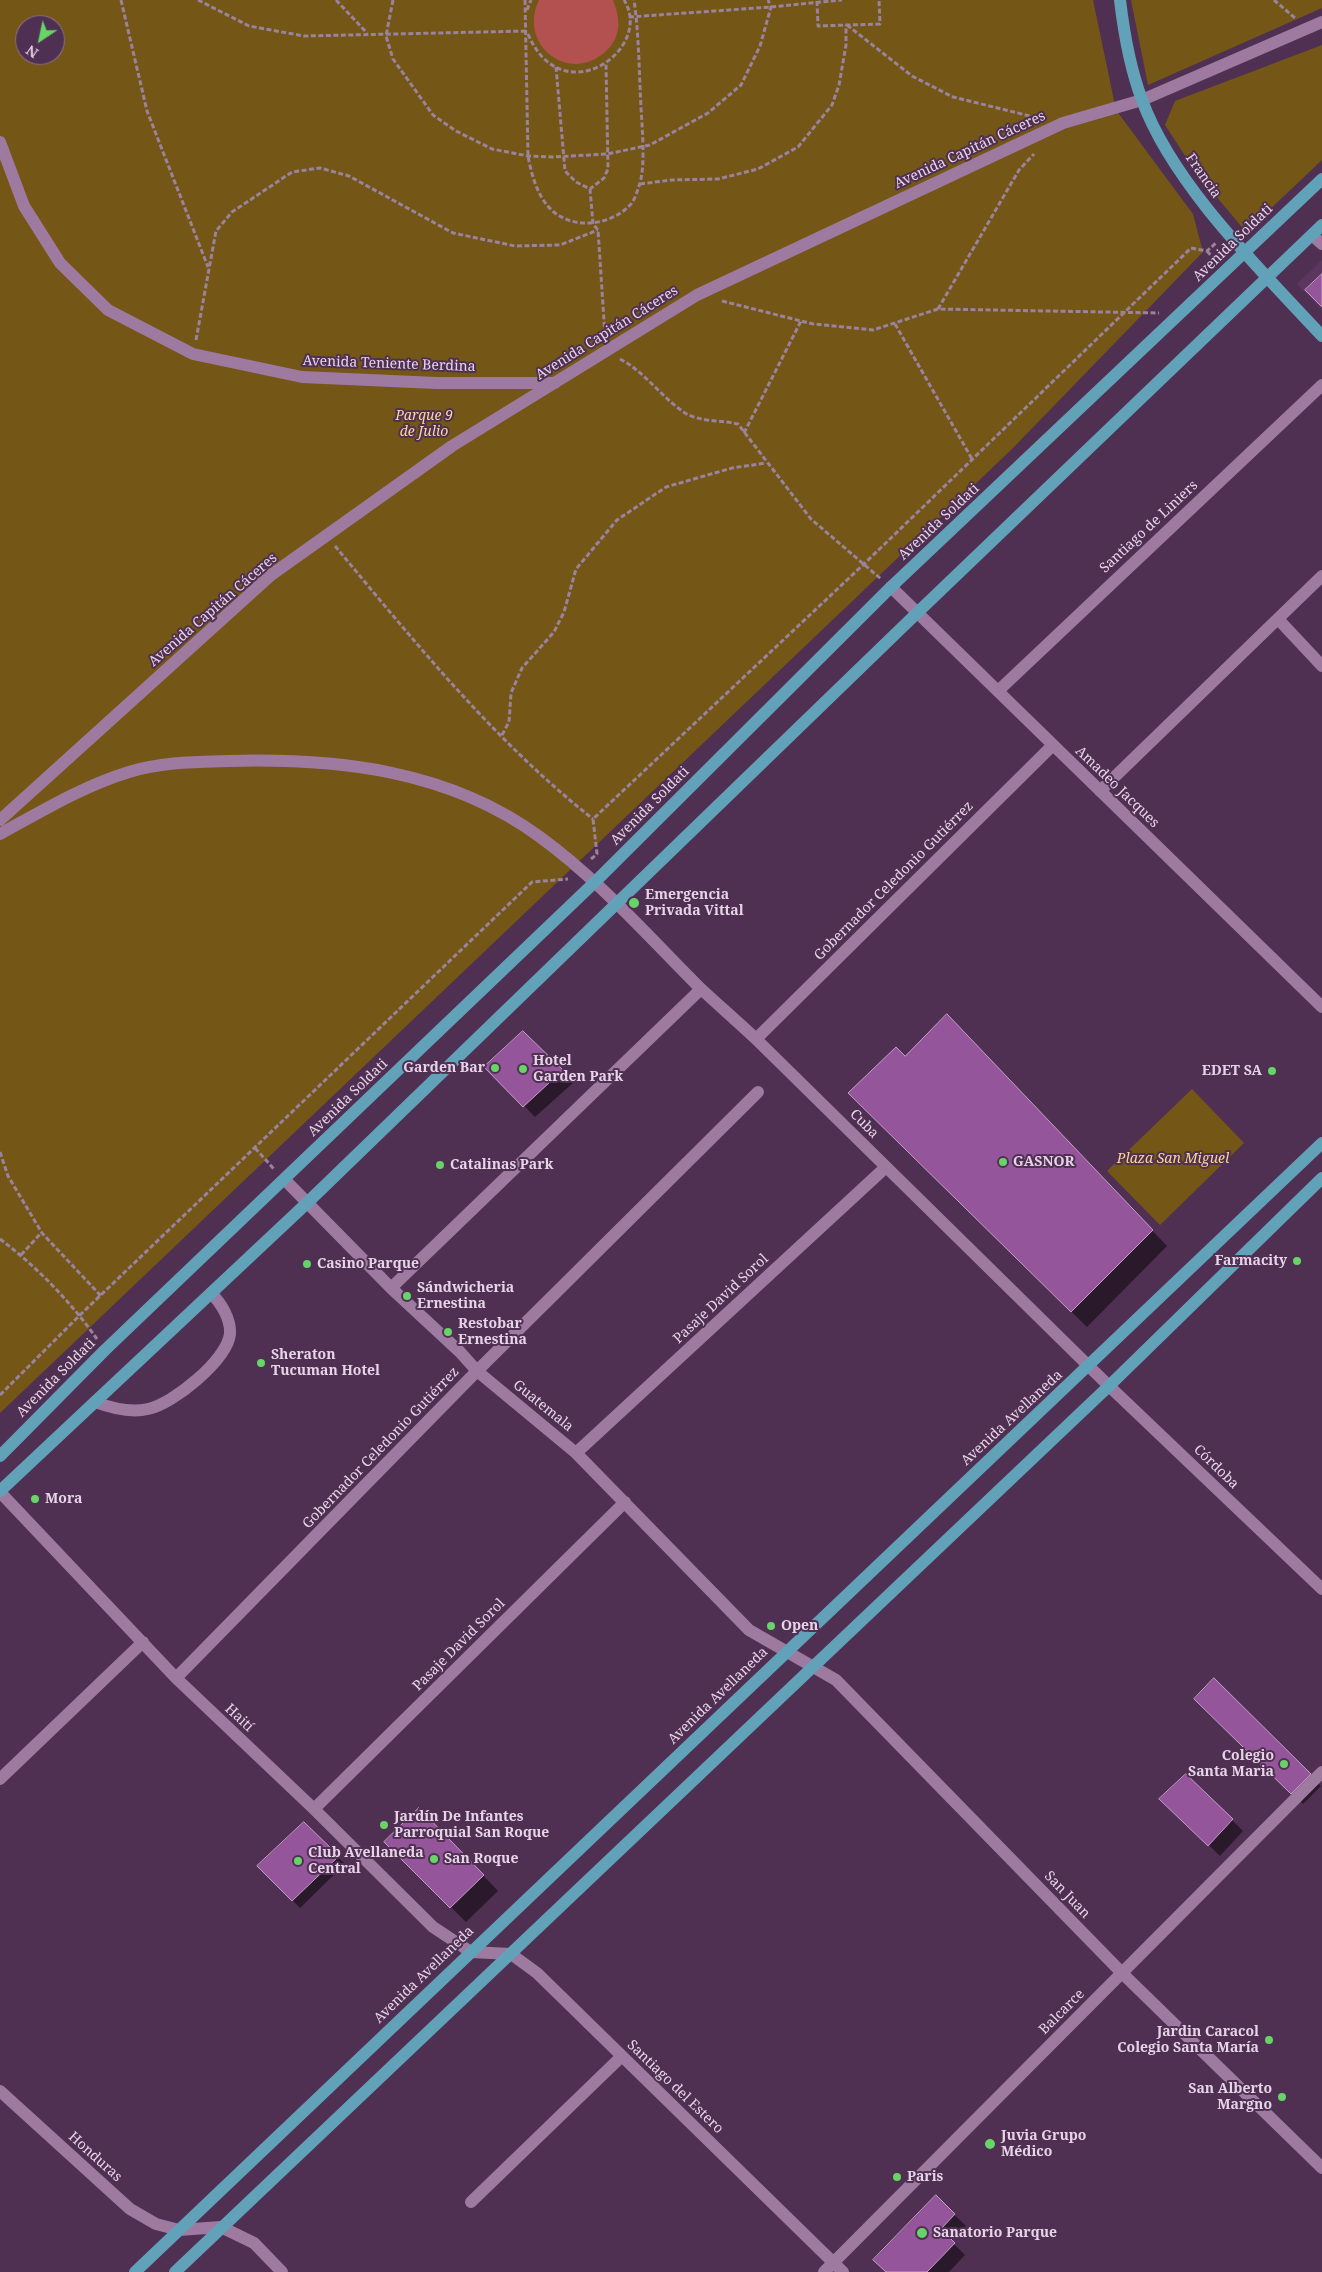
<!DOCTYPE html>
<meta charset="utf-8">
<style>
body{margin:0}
#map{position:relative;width:1322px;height:2272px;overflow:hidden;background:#4f3052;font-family:"Noto Serif",serif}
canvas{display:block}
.north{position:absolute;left:15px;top:15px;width:50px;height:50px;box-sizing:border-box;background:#4f3052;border:1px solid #8c728e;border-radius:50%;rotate:214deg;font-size:14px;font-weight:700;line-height:20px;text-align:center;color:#e8d4e9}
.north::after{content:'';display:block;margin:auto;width:18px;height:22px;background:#66d466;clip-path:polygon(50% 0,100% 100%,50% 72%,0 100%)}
</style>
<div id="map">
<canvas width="1322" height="2272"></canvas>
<div class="north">N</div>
</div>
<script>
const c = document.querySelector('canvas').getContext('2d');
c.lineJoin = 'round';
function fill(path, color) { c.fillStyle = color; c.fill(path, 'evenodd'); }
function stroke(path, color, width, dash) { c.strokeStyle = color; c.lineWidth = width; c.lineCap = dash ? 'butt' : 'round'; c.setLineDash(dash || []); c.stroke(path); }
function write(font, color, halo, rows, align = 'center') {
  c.font = font + ' "Noto Serif",serif'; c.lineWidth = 4; c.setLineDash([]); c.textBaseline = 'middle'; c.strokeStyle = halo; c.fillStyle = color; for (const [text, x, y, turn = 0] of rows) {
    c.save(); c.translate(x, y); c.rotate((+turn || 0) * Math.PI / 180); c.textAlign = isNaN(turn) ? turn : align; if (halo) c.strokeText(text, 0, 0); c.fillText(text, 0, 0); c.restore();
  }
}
fill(new Path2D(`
 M 1322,260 L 1322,310 L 1297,284 Z`), '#5b365f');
fill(new Path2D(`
 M 0,0 L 1093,0 L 1116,110 L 1193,214 L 1203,252 L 1012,449 L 0,1413 ZM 25,25 L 55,25 L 55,55 L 25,55 Z
 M 1131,0 L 1322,0 L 1322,8 L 1148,85 Z
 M 1322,45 L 1322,160 L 1246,232 L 1195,171 L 1165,125 L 1175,101 Z
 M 1192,1089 L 1244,1143 L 1160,1225 L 1107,1171 Z`), '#745716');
fill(new Path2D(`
 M 539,0 L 613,0 C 620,18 622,35 607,50 C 571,86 517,46 539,0 Z`), '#b2514f');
fill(new Path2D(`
 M 962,1031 L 1167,1246 L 1087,1327 L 849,1093 L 905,1058 Z
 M 523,1032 L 573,1083 L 535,1117 L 486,1067 Z
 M 1214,1680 L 1321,1786 L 1303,1804 L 1196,1699 Z
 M 1161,1799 L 1232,1820 L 1243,1831 L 1220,1856 Z
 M 304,1824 L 345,1864 L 300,1908 L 259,1866 Z
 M 434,1824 L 498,1891 L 466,1922 L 385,1842 Z
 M 936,2197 L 966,2226 L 951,2241 L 965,2255 L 949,2272 L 887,2272 Z`), '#0007');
const building = new Path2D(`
 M 1322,274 L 1322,307 L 1305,290 Z
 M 947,1014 L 1153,1230 L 1071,1312 L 848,1093 L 896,1047 L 905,1056 Z
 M 523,1031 L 563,1070 L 523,1107 L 484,1067 Z
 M 1214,1678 L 1311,1774 L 1291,1794 L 1194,1699 Z
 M 1186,1774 L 1233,1819 L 1208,1846 L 1159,1799 Z
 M 419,1808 L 484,1875 L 450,1908 L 384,1842 Z
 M 304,1822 L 339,1856 L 292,1901 L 257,1866 Z
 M 936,2195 L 955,2214 L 941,2229 L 955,2243 L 927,2272 L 886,2272 L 873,2260 Z`);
fill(building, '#94559a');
stroke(building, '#c39ec7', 1);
stroke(new Path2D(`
 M 121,0 L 147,111 L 208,267
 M 198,0 L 249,26 L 304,36 L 527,31
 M 336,0 L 367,33
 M 393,0 L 386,36 L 393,59 L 433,115 L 456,131 L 492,149 L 528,156 L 553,157 L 607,154 L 650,145 L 708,113 L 741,85 L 760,46 L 771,7 L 768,0
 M 525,0 L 528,156 C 532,177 539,203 558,215 C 581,230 614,223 631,204 C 635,199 637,192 639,186 C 646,167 642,128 641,107 C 639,71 639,35 634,0
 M 1274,0 L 1295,18
 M 817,1 L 818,26 L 880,24 L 879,0
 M 527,10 L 531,0
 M 629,17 L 771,7 L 842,0
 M 847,25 L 912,76 L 953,97 L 1038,118
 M 528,34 C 562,115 655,49 624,0
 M 556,67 L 565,171 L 576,182 L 590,189 L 604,178 L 608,169 L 606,64
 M 640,184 L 671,180 L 718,179 L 758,169 L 798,147 L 832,105 L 839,85 L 846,45 L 846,25
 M 590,189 L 593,224 L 598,230 L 605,336
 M 1207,251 L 1215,260
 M 722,301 L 813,324 L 873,330 L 938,309 L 1159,313
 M 938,309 L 1019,170 L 1034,154
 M 895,324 L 972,459
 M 196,340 L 216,231 L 232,212 L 292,172 L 320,168 L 349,176 L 453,233 L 515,246 L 560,245 L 598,230
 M 620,359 C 645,372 661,397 685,413 C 700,422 721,420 738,424 L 811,519 L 881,579
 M 744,433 L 801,321
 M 335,546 C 415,642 494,741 593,819
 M 502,735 L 509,722 L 511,693 L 522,668 L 554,632 L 564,612 L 576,569 L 617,520 L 666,487 L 732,468 L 766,463
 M 591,859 L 597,854 L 593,819 L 864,564 L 1191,248 L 1207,251 L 1217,242
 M 255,1148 L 274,1169
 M 0,1152 L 8,1176 L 42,1233 L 101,1296
 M 0,1239 C 37,1267 70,1301 97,1339
 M 21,1255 L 41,1233
 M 0,1395 L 80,1315 L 532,882 L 568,879`), '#9b829d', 3, [5, 2.5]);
stroke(new Path2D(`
 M 0,142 L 24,206 L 60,263 L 108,310 L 193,354 L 302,377 L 436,383 L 555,383
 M 1312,235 L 1322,244
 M 891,587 L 1322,1007
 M 1278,619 L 1322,666
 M 998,691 L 1322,385
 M 1100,791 L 1322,576
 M 0,820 L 271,575 L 452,446 L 697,295 L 1063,123 L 1142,100 L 1322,22
 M 0,834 C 42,811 83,786 129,772 C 161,762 196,762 229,761 C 338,758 449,770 540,837 C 599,880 647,935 698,986 C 717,1004 737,1021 756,1039 L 1109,1386 L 1322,1589
 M 756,1039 L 1053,745
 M 285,1180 L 391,1288 L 460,1352 L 477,1371 L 576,1453 L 749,1630 L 836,1680 L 1122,1973 L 1322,2168
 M 391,1288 L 701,989
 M 95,1402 C 111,1408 130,1413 148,1409 C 173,1404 227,1360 230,1334 C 231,1319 221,1303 211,1293
 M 576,1453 L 886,1167
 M 0,1492 L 176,1678 L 314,1809 L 433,1927 L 471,1952 L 511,1954 L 537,1973 L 843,2272
 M 176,1678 L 477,1371 L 758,1092
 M 0,1779 L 143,1642
 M 314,1809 L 625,1502
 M 0,2091 L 130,2209 L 156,2224 L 179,2230 L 221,2227 L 254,2243 L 282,2272
 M 471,2202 L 622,2056
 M 824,2272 L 1322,1772`), '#9e7aa1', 12);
stroke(new Path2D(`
 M 1120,0 C 1124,34 1130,68 1142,100 C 1173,185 1261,270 1322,336
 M 0,1456 L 105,1350 L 596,881 L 891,587 L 1322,179
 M 0,1491 L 307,1203 L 917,613 L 1322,225
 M 135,2272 L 1322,1143
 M 175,2272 L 1109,1386 L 1322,1178`), '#61a2b9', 12);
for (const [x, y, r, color] of [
 [634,903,6,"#66d466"],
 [495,1068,5,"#66d466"],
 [523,1069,5,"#66d466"],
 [1272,1071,5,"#66d466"],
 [1003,1162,5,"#66d466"],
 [440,1165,5,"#66d466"],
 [1297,1261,5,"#66d466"],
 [307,1264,5,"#66d466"],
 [407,1296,5,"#66d466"],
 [448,1332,5,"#66d466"],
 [261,1363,5,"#66d466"],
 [35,1499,5,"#66d466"],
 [771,1626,5,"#66d466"],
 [1284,1764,5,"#66d466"],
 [384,1825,5,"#66d466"],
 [434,1859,5,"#66d466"],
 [298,1861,5,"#66d466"],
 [1269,2040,5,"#66d466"],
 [1282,2097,5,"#66d466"],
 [990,2144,6,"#66d466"],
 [897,2177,5,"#66d466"],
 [922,2233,6,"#66d466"]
]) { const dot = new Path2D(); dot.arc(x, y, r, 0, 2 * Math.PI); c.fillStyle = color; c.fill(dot); stroke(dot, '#4f3052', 2); }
write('14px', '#e8d4e9', '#4f3052', [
 ["Avenida Capitán Cáceres",970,150,-25],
 ["Francia",1203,176,55],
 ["Avenida Soldati",1233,243,-44],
 ["Avenida Capitán Cáceres",607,333,-32],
 ["Avenida Teniente Berdina",389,364,2],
 ["Avenida Soldati",939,522,-43],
 ["Santiago de Liniers",1149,527,-43],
 ["Avenida Capitán Cáceres",213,610,-41],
 ["Amadeo Jacques",1117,787,44],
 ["Avenida Soldati",650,806,-45],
 ["Gobernador Celedonio Gutiérrez",894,881,-45],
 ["Avenida Soldati",348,1098,-44],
 ["Cuba",864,1124,45],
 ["Pasaje David Sorol",721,1299,-43],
 ["Avenida Soldati",56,1378,-45],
 ["Guatemala",543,1406,39],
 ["Avenida Avellaneda",1012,1418,-43],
 ["Gobernador Celedonio Gutiérrez",381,1448,-46],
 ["Córdoba",1216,1467,44],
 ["Pasaje David Sorol",459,1645,-45],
 ["Avenida Avellaneda",718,1696,-44],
 ["Haití",239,1718,43],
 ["San Juan",1067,1895,46],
 ["Avenida Avellaneda",424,1975,-44],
 ["Balcarce",1062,2012,-45],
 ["Santiago del Estero",675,2087,44],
 ["Honduras",95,2157,42]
]);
write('italic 14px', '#f9d793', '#4f3052', [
 ["Parque 9",424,416],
 ["de Julio",424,432],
 ["Plaza San Miguel",1173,1159]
]);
write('bold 14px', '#e8d4e9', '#4f3052', [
 ["Emergencia",645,895],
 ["Privada Vittal",645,911],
 ["Hotel",533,1061],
 ["Garden Park",533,1077],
 ["Garden Bar",485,1068,"right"],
 ["EDET SA",1262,1071,"right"],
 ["GASNOR",1013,1162],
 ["Catalinas Park",450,1165],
 ["Farmacity",1287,1261,"right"],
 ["Casino Parque",317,1264],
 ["Sándwicheria",417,1288],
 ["Ernestina",417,1304],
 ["Restobar",458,1324],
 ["Ernestina",458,1340],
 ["Sheraton",271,1355],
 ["Tucuman Hotel",271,1371],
 ["Mora",45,1499],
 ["Open",781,1626],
 ["Colegio",1274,1756,"right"],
 ["Santa Maria",1274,1772,"right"],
 ["Jardín De Infantes",394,1817],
 ["Parroquial San Roque",394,1833],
 ["Club Avellaneda",308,1853],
 ["Central",308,1869],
 ["San Roque",444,1859],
 ["Jardin Caracol",1259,2032,"right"],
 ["Colegio Santa María",1259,2048,"right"],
 ["San Alberto",1272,2089,"right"],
 ["Margno",1272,2105,"right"],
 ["Juvia Grupo",1001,2136],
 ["Médico",1001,2152],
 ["Paris",907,2177],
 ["Sanatorio Parque",933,2233]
], 'left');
</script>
